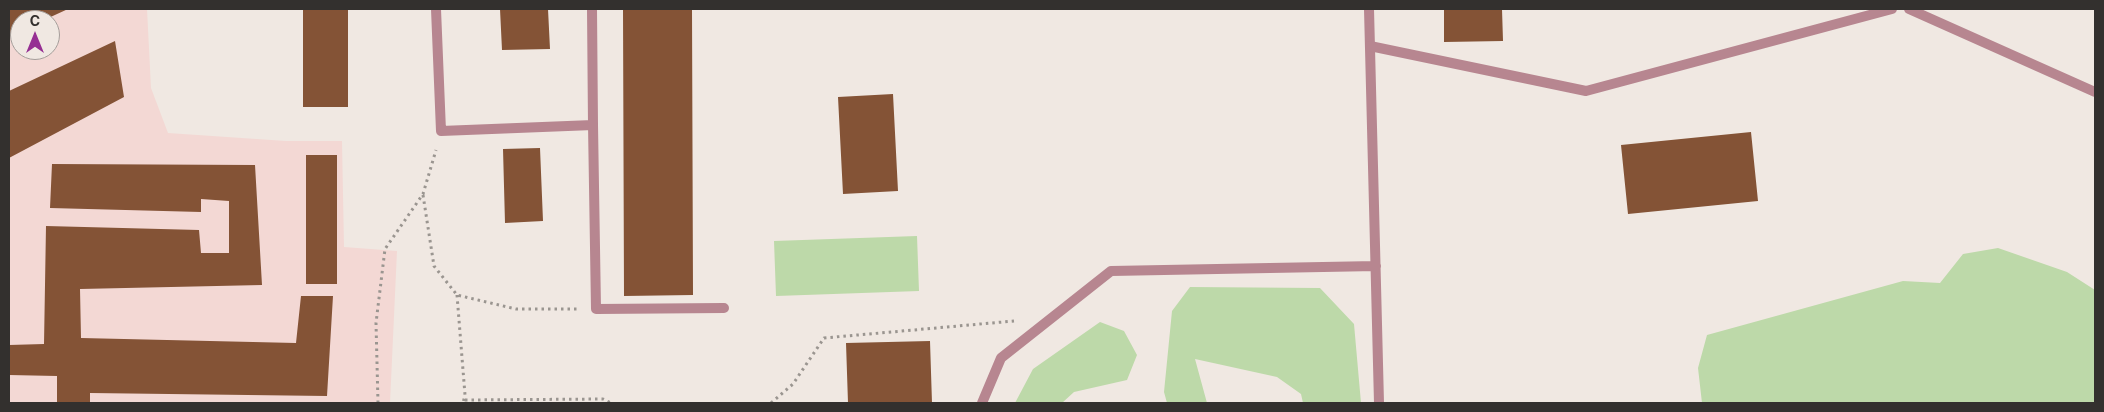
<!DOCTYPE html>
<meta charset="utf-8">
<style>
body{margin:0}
#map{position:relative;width:2104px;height:412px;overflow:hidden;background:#f0e8e2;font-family:Inter,sans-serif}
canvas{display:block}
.frame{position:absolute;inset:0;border:10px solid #33302e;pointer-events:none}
.north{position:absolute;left:10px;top:10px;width:50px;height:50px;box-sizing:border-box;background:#f0e8e2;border:1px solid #a49e9a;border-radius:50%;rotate:0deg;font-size:14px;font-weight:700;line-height:20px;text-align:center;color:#33302e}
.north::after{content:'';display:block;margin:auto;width:18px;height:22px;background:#962f93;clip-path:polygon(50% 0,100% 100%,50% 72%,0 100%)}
</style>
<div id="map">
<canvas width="2104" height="412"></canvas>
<div class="frame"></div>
<div class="north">С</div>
</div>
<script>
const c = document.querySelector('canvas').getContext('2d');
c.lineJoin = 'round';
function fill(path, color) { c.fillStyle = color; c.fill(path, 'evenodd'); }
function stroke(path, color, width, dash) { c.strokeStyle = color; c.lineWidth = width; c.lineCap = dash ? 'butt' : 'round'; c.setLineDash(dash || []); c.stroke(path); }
fill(new Path2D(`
 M 9,9 L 147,9 L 151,88 L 168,133 L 286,141 L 342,141 L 344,247 L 397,251 L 390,403 L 9,403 ZM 20,20 L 50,20 L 50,50 L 20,50 Z`), '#f3d8d4');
fill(new Path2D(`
 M 917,236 L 919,291 L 776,296 L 774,241 Z
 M 1998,248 L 2067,272 L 2095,290 L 2095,403 L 1702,403 L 1698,368 L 1707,335 L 1903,281 L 1940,283 L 1963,254 Z
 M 1190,287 L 1320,288 L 1354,324 L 1361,403 L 1303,403 L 1301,394 L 1277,377 L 1195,359 L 1207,403 L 1167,403 L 1164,392 L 1172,311 Z
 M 1100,322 L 1124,331 L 1137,355 L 1127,380 L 1074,392 L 1062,403 L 1015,403 L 1033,369 Z`), '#bdd9a9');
fill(new Path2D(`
 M 9,9 L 68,9 L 44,20 L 20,20 L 20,31 L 9,37 Z
 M 303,9 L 348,9 L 348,107 L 303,107 Z
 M 500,9 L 548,9 L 550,49 L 502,50 Z
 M 623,9 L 692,9 L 693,295 L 624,296 Z
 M 1444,9 L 1502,9 L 1503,41 L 1444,42 Z
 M 115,41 L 124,97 L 9,158 L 9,91 Z
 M 893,94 L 898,191 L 843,194 L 838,97 Z
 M 1751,132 L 1758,201 L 1628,214 L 1621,145 Z
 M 540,148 L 543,221 L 505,223 L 503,149 Z
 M 306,155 L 337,155 L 337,284 L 306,284 Z
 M 52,164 L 255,165 L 262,285 L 80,289 L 81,338 L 296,343 L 301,296 L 333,296 L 327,396 L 90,393 L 90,403 L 57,403 L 57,376 L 9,375 L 9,345 L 44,344 L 46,226 L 199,230 L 201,253 L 229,253 L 229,201 L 201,199 L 201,212 L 50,208 Z
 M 930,341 L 932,403 L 848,403 L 846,343 Z`), '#845336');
stroke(new Path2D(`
 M 423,195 L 434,266 L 457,295 L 516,309 L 578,309
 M 457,295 L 465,395 L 463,403
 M 465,400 L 603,399 L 611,403
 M 378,403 L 376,323 L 385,249 L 423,194 L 436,150
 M 771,403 L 793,384 L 824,338 L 1014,321`), '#9a9590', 3, [2.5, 4]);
stroke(new Path2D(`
 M 436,9 L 441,131 L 593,125 L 592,9
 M 1369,9 L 1379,403
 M 593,125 L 596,309 L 724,308
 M 982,403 L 1001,358 L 1111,271 L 1376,266`), '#b78690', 10);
stroke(new Path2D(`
 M 1909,9 L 2095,92
 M 1370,46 L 1586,91 L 1892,9`), '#b78690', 10);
</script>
